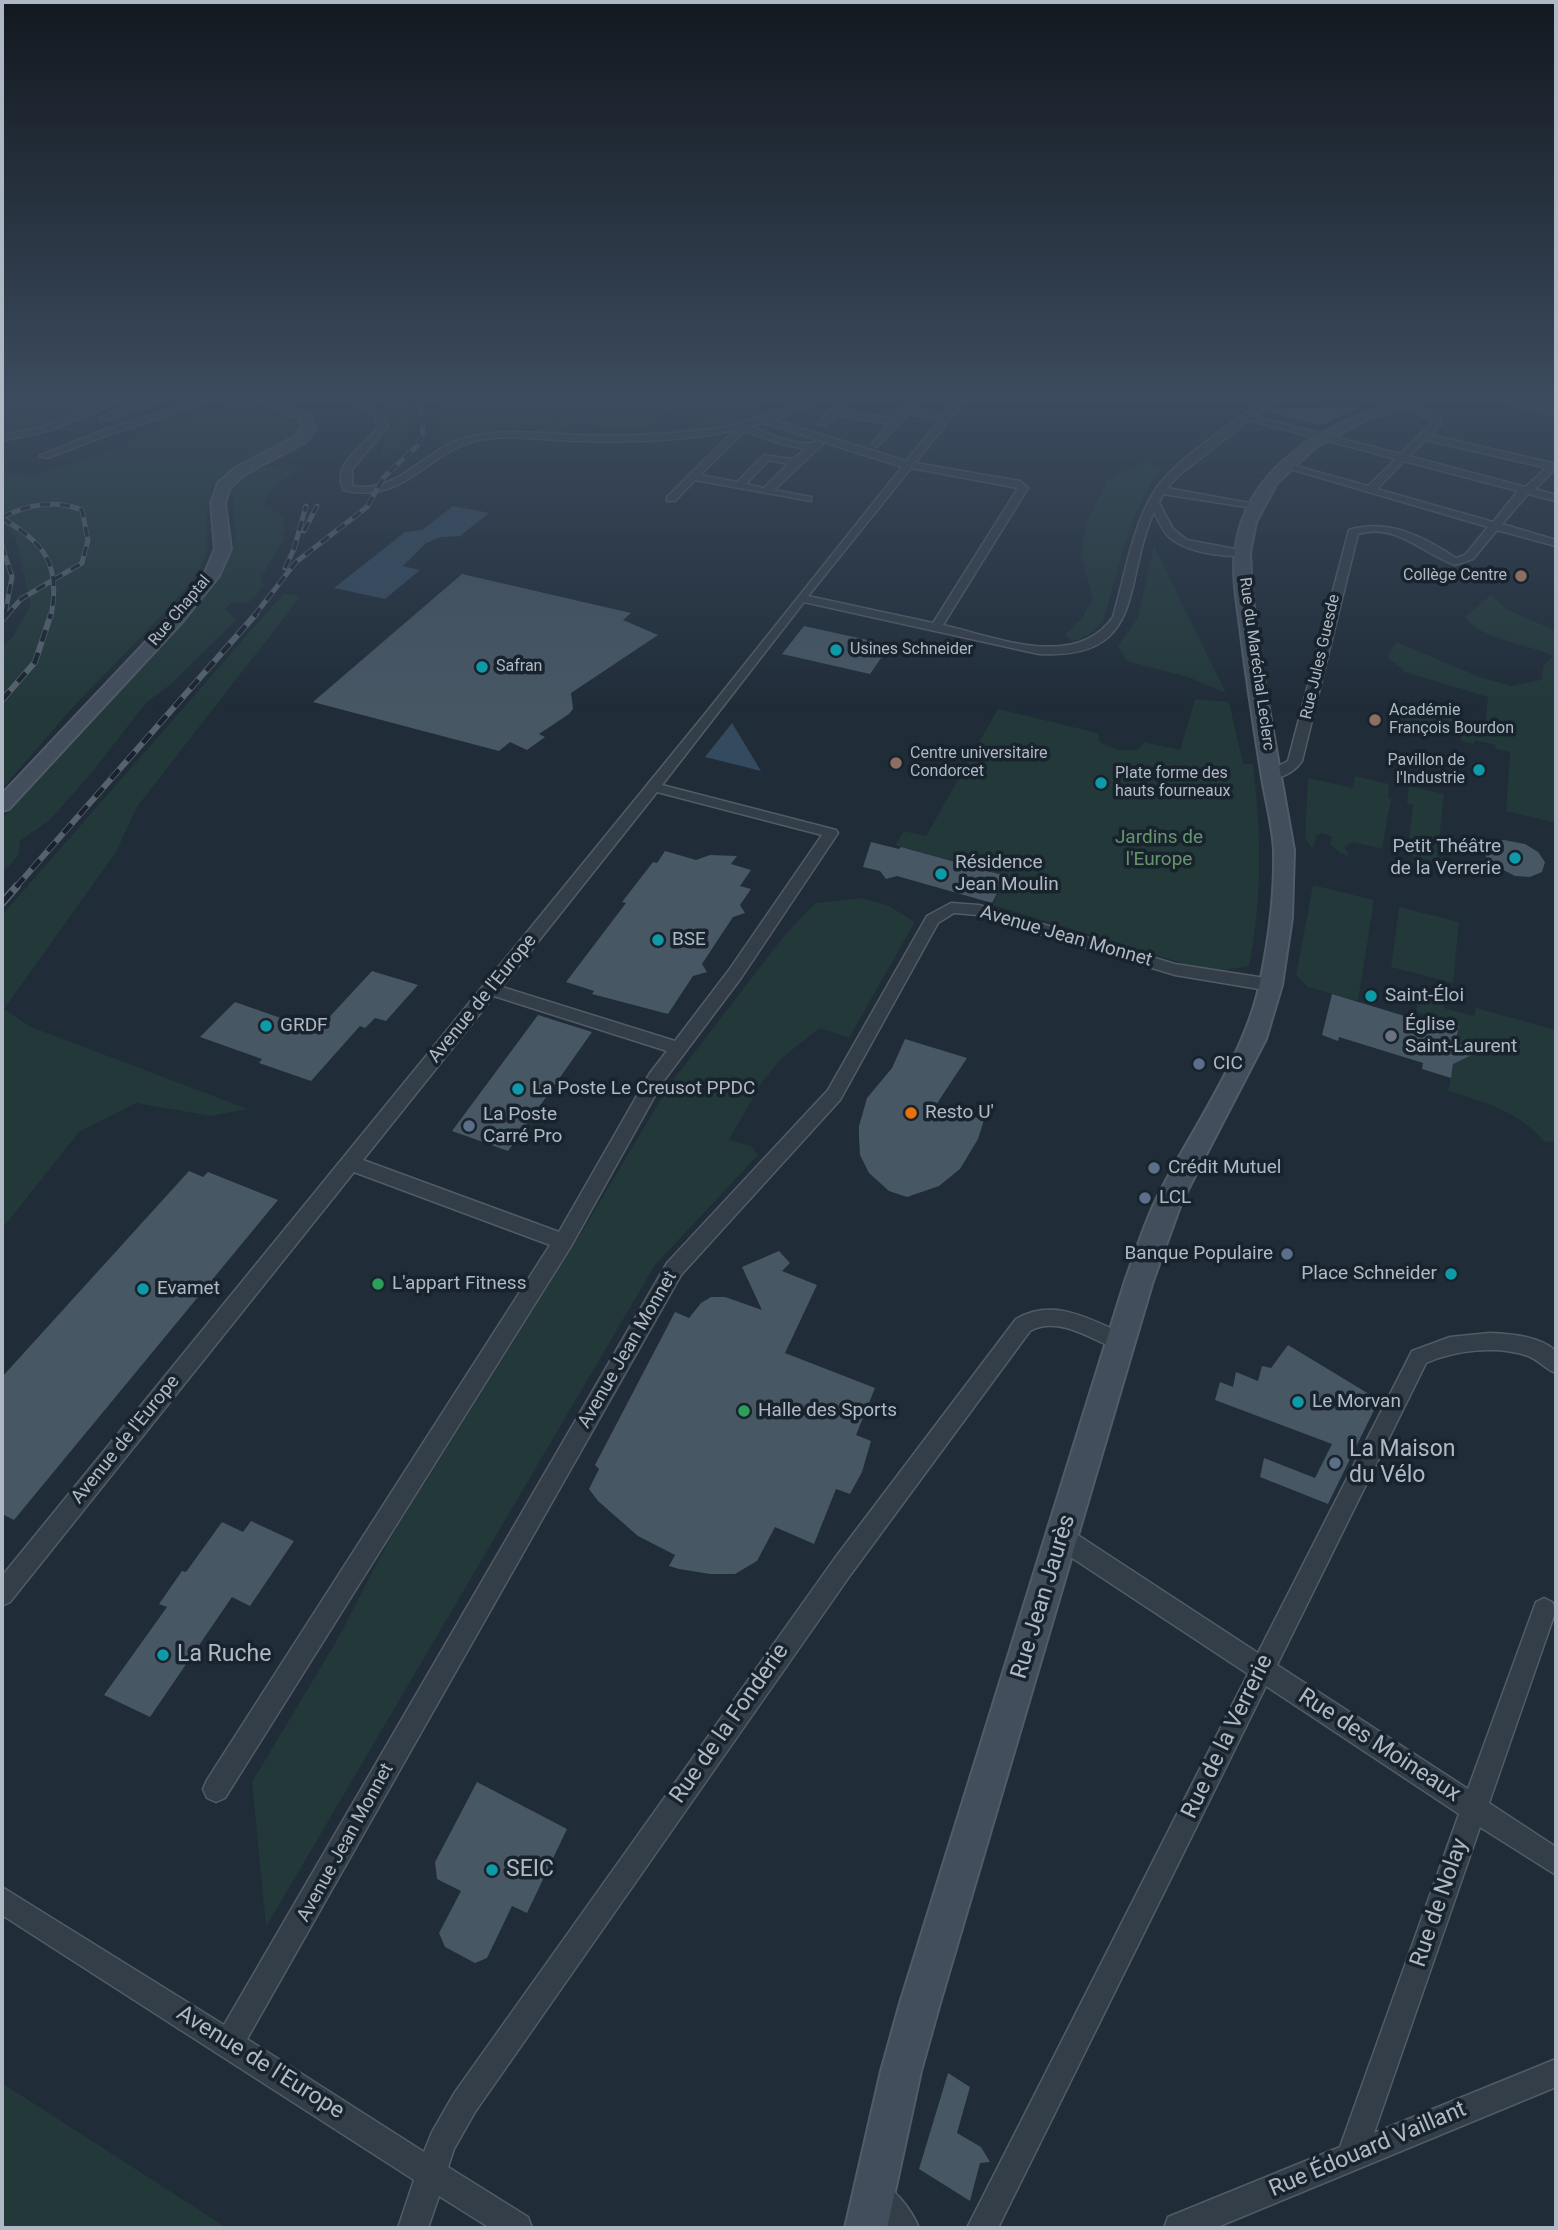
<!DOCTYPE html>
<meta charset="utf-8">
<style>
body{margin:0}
#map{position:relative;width:1558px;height:2230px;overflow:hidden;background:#202c38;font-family:Roboto,sans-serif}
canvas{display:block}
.frame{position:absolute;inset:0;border:4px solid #aeb9c5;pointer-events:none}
</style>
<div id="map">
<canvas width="1558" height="2230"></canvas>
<div class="frame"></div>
</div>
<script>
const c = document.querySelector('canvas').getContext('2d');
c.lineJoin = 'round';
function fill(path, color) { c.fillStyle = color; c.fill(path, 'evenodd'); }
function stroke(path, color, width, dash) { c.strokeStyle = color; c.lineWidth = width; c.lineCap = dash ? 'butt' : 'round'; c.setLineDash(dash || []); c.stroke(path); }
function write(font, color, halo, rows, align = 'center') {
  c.font = font + ' Roboto,sans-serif'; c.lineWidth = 7; c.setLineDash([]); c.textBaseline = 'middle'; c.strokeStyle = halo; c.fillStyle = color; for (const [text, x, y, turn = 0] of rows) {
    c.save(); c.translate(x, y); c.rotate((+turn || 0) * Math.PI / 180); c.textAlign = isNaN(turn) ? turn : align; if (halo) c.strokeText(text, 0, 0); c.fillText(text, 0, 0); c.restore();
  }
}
fill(new Path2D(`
 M 2,401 L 112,401 L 68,420 L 28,431 L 26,428 L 2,433 Z
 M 374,401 L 410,401 C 413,426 404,435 392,455 L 381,458 L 385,435 L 395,423 L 391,411 Z
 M 437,401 L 772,401 L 755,407 L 758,418 L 682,434 L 706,411 L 677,406 L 644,430 L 571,424 L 555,433 L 534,433 L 563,418 L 528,430 L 506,427 L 504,433 L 477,433 L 437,447 L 440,415 Z
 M 239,402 L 295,421 L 300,433 L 223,474 L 212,488 L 207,509 L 207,551 L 199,571 L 167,610 L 73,707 L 2,789 L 2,647 L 13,637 L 31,604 L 15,536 L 4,524 L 2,474 L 15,473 L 34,476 L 123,447 L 177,421 Z
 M 1147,462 L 1164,468 C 1133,495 1116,580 1103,621 L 1093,632 L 1074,642 L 1065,635 L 1081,619 L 1093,599 L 1081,555 L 1086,523 L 1109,478 Z
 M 292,464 L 300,470 C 283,479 269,485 264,505 L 285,517 L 283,541 L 261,577 L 264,586 L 248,603 L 233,602 L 225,609 L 236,620 L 171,684 L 146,703 L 93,771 L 50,820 L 20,841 L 19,854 L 2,874 L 2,819 L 197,607 L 221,577 L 236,537 L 232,491 C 248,469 266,465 292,464 Z
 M 1154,546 L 1226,693 L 1188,677 L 1126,661 L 1118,646 L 1138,618 Z
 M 284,593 L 300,597 L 137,807 L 116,852 L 4,1009 L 31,1027 L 248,1109 L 211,1116 L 136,1103 L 79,1132 L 2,1229 L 2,915 Z
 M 1491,595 L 1508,610 L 1556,631 L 1556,823 L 1506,811 L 1510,752 L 1496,749 L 1495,745 L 1475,740 L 1474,744 L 1461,741 L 1461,734 L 1394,719 L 1396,706 L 1485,725 L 1488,697 L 1405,672 L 1388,657 L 1396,642 L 1480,677 L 1511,686 L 1541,680 L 1544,665 L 1553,656 C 1529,644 1479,639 1465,617 Z
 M 1195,699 L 1229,702 L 1242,759 L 1244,764 L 1253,764 C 1261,833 1263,897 1249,966 L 1224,970 L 1188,965 L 993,905 L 1006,876 L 895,845 L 904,831 L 926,836 L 998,709 L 1098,733 L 1100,742 L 1118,750 L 1138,750 L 1144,742 L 1180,750 Z
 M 1355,776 L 1389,784 L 1388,798 L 1391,799 L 1382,849 L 1353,842 L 1344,847 L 1350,856 L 1340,853 L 1330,844 L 1332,837 L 1322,833 L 1317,835 L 1313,847 L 1311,847 L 1305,837 L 1308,778 L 1353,788 Z
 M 1409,786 L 1444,794 L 1437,862 L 1407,855 L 1413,805 L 1407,803 Z
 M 1313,885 L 1374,900 L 1358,1001 L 1308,987 L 1296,975 Z
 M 863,898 L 889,906 L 915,922 L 849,1038 L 820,1028 L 783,1057 L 762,1082 L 729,1140 L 751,1146 L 758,1155 L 655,1265 L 266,1927 L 252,1782 L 336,1642 L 388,1542 L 571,1250 L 670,1084 L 784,936 L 815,903 Z
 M 1399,907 L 1459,922 L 1453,983 L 1391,967 Z
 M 1419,992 L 1445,999 L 1444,1008 L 1474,1016 L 1476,1008 L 1556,1030 L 1556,1141 L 1545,1142 C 1519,1112 1485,1102 1448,1091 L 1454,1059 L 1468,1053 L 1467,1050 L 1457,1042 L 1459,1026 L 1416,1012 Z
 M 2,2083 L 227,2228 L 2,2228 Z`), '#223839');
fill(new Path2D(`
 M 453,506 L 489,513 L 460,536 L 441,537 L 426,543 L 403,566 L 420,570 L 385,599 L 334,588 L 405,532 L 422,530 Z
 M 732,723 L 761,771 L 705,757 Z`), '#344a5f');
fill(new Path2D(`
 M 1359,407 L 1325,424 L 1316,425 L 1271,413 L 1273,408 Z
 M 462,574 L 631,613 L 623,620 L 658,635 L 571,693 L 573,709 L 569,714 L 539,734 L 545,737 L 527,750 L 510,742 L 499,751 L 313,702 Z
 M 804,626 L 890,645 L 870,674 L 782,654 Z
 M 1504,840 L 1525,844 L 1538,852 L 1545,862 L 1542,872 L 1530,877 L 1515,876 L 1490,863 L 1485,855 L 1486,847 L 1493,842 Z
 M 871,842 L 899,849 L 901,847 L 1006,876 L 992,903 L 897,876 L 886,879 L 880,871 L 863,867 Z
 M 665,851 L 696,860 L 710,855 L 737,856 L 731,864 L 751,870 L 740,886 L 751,889 L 740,905 L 745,913 L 733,917 L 702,964 L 707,972 L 693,976 L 668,1014 L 592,994 L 594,991 L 566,982 L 626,903 L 622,902 L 653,862 L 657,863 Z
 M 372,971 L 418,985 L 386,1021 L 375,1018 L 365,1028 L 360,1026 L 311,1081 L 259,1063 L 262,1059 L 200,1037 L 235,1002 L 295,1023 L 299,1019 L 321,1026 Z
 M 1332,994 L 1431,1024 L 1432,1017 L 1459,1026 L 1456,1040 L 1472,1055 L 1453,1064 L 1451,1078 L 1422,1069 L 1423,1063 L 1339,1037 L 1338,1041 L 1322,1035 Z
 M 538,1015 L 592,1032 L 508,1151 L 452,1131 Z
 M 905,1039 L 967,1058 L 936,1105 L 984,1120 L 978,1139 L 960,1169 L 939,1186 L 907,1197 L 889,1191 L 869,1173 L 860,1155 L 859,1137 L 859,1126 L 867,1098 L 892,1068 Z
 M 189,1171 L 203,1177 L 208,1172 L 278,1200 L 14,1520 L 2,1514 L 2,1377 Z
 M 779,1251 L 790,1263 L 782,1271 L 817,1285 L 785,1353 L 875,1388 L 856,1435 L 871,1441 L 862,1472 L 850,1494 L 836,1489 L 814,1544 L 775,1527 L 757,1561 L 735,1574 L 710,1574 L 679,1569 L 669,1566 L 675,1555 L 638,1536 L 598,1501 L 589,1489 L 599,1469 L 595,1465 L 675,1312 L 689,1318 L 701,1303 L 711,1297 L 725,1297 L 762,1310 L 742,1267 Z
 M 1288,1345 L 1379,1400 L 1328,1504 L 1260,1477 L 1264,1458 L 1315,1478 L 1332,1444 L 1215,1400 L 1220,1382 L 1233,1387 L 1236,1372 L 1258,1381 L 1262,1366 L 1271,1368 Z
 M 251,1521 L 294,1541 L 250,1606 L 232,1597 L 150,1717 L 104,1695 L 167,1607 L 159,1604 L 182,1571 L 186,1572 L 222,1522 L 243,1532 Z
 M 477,1782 L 567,1829 L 527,1913 L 512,1906 L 487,1958 L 475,1963 L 445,1947 L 439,1933 L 461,1891 L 437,1879 L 435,1862 Z
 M 948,2073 L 970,2087 L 957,2133 L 981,2147 L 990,2162 L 980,2163 L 970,2201 L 919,2169 Z`), '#485764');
const street = new Path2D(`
 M 109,401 L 122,401 L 51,430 L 2,441 L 2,435 L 45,426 Z
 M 146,401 L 161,401 L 107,420 L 99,418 Z
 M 198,401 L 213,401 L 110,434 L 47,458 L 39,456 L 104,430 Z
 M 350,401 C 370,401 380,409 388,427 L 352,469 L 352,486 C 397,494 422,452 462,439 C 500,427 540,434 579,435 C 627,436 676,435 723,427 C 755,421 792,401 821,401 L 774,420 L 906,461 L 940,420 L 908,414 L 877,447 L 872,444 L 889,424 L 836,415 L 825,426 L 817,424 L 839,401 L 848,403 L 841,410 L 894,419 L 909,401 L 918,401 L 912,409 L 944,415 L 955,401 L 964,401 L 915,463 L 1020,481 L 1028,488 L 943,625 C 996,637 1075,671 1113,617 C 1125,576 1132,526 1155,490 C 1174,461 1229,426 1258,404 L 1279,401 L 1254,416 L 1400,454 L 1433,422 L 1415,412 L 1375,401 C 1398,401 1423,404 1441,420 L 1441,424 L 1431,435 L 1552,463 L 1554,470 L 1535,489 L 1556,495 L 1556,501 L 1528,494 L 1502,524 L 1556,540 L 1556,546 L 1497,530 L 1473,559 L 1455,565 C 1423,554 1395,522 1358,534 L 1302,761 C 1295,772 1280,780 1267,778 L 1267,772 L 1288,761 L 1349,530 C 1388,518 1424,537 1456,558 L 1465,555 L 1488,527 L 1280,466 L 1285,463 L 1368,486 L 1396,459 L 1249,420 L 1179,475 L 1167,488 L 1255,504 L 1259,505 L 1259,509 L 1163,494 L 1159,503 L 1173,529 L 1187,540 L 1246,551 L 1246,555 C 1224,558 1185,552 1169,537 C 1162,530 1158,521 1154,512 C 1122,582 1148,660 1039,654 L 804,602 L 662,785 L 836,830 L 838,833 L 741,978 L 662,1083 L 570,1248 L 225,1798 L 216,1802 L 207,1798 L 203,1789 L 207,1780 L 550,1245 L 354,1172 L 10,1602 L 2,1606 L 2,1576 L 709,709 L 902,467 L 764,423 L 750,426 C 769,433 799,449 818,441 L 823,444 L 774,490 L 811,497 L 811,501 L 695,480 L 675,501 L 667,501 L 667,497 L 735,430 C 683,442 628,442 575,441 C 543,440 510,434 479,440 C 425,452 406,505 343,490 C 332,461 364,448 378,427 L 373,415 ZM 745,431 L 781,444 L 806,449 L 793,459 L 764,455 L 737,482 L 700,475 ZM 1426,440 L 1543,467 L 1544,470 L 1525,487 L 1409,456 ZM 769,460 L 788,464 L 764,488 L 746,484 ZM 1404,461 L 1518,491 L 1493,522 L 1377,489 ZM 911,468 L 1018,488 L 933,623 L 808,596 ZM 657,792 L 822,835 L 729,970 L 675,1041 L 502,987 ZM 494,996 L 667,1051 L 650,1073 L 559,1232 L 363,1160 Z
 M 951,903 L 979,905 L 1175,964 L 1271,979 L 1279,985 L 1271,991 L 1175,975 L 978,915 L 954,913 L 938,923 L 840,1100 L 681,1275 L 247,2039 L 424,2152 L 432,2132 L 455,2092 L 835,1558 L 1016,1319 C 1054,1297 1089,1319 1126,1335 L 1129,1341 L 1126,1347 L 1119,1350 C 1092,1340 1059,1315 1030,1331 L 851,1574 L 475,2112 L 454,2149 L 448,2167 L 528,2217 L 532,2228 L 490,2228 L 439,2196 L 428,2228 L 398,2228 L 414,2180 L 2,1915 L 2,1887 L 224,2025 L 667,1263 L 828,1090 L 927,916 Z
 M 1490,1333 C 1512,1334 1539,1336 1556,1351 L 1556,1373 C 1546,1370 1539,1360 1528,1356 C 1497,1345 1455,1350 1426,1363 L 1277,1665 L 1468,1789 L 1536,1602 L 1544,1598 L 1552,1602 L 1556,1610 L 1489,1803 L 1556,1847 L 1556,1875 L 1480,1827 L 1374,2133 L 1556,2059 L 1556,2087 L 1215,2228 L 1164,2228 L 1168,2217 L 1340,2147 L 1459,1814 L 1266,1686 L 998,2228 L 967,2228 L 1248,1674 L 1054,1546 L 1051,1538 L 1054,1530 L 1062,1527 L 1070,1530 L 1258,1653 L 1412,1351 L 1450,1337 Z
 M 875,2178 C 893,2186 912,2210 919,2228 L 885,2228 L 864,2204 L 860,2193 L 864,2182 Z`);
const secondary = new Path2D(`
 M 255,401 L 274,401 L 309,414 L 316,428 L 306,442 L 245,474 L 230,488 L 225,503 L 231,549 L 219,576 L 183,621 L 9,809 L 2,811 L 2,794 L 171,615 L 204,575 L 215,549 L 211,503 L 218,483 L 235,468 L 296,436 L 302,428 L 299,419 Z
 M 1400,401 L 1421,401 L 1366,420 L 1316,447 L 1277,483 L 1256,522 L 1250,553 L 1252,594 L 1266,692 L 1294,850 L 1292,918 L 1282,985 L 1266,1039 L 1182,1201 L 1153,1281 L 940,2003 L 921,2071 L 887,2228 L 845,2228 L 881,2071 L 900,2003 L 1125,1281 C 1136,1252 1145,1220 1160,1192 C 1193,1128 1246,1053 1260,983 C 1269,940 1275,894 1274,851 C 1273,827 1266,802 1262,778 C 1254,727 1246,677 1240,626 C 1237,603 1232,576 1235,552 C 1244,466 1326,423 1400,401 Z
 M 1505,401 L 1528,401 L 1556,408 L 1556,416 Z`);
stroke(street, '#515c66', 3);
stroke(secondary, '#515c66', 4);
fill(street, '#343e48');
fill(secondary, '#424e5b');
const railFar2 = new Path2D(`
 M 2,517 C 28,505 54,499 82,510 L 88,540 L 82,563 L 21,599 L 6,616
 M 2,518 C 45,544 61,564 51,616
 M 304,531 L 317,506
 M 2,546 L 12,577 L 5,614
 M 285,568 L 294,549 L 306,506
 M 254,616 L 296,562 L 367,507 L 384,477 L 418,445 L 423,432 L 420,401`);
const railFar1 = new Path2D(`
 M 2,620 L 7,614
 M 2,700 L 35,662 L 51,614
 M 16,887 L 256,614`);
const rail = new Path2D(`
 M 2,903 L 17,886`);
stroke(railFar2, '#56636f', 5);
stroke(railFar1, '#56636f', 6);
stroke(rail, '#56636f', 8);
stroke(railFar2, '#19232d', 3.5, [10]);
stroke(railFar1, '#19232d', 4.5, [12]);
stroke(rail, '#19232d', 5, [15]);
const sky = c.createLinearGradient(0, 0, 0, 714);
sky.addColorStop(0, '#12181f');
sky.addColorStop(0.56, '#3c4b5e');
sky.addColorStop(1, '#3c4b5e00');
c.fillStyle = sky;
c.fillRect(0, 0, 1558, 714);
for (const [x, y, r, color] of [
 [1521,576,7,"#8d6e63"],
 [836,650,7,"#0f9aa8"],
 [482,667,7,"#0f9aa8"],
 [1375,720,7,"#8d6e63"],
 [896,763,7,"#8d6e63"],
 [1479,770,7,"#0f9aa8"],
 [1101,783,7,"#0f9aa8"],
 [1515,858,7,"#0f9aa8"],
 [941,874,7,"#0f9aa8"],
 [658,940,7,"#0f9aa8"],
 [1371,996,7,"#0f9aa8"],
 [266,1026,7,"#0f9aa8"],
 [1391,1036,7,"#6b7280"],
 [1199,1064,7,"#5c6f8a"],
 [518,1089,7,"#0f9aa8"],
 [911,1113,7,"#e8710a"],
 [469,1126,7,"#5c6f8a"],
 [1154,1168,7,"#5c6f8a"],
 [1145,1198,7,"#5c6f8a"],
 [1287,1254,7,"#5c6f8a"],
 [1451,1274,7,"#0f9aa8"],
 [378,1284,7,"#2e9e5b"],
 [143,1289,7,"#0f9aa8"],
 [1298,1402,7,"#0f9aa8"],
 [744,1411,7,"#2e9e5b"],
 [1335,1463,7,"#5c6f8a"],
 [163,1655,7,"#0f9aa8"],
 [492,1870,7,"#0f9aa8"]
]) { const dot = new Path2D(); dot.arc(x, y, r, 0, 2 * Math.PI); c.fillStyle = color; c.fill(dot); stroke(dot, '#19232d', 2.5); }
write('16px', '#aeb9c5', '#19232d', [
 ["Collège Centre",1507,576,"right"],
 ["Usines Schneider",850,650],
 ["Safran",496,667],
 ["Académie",1389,711],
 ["François Bourdon",1389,729],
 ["Centre universitaire",910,754],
 ["Condorcet",910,772],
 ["Pavillon de",1465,761,"right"],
 ["l'Industrie",1465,779,"right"],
 ["Plate forme des",1115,774],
 ["hauts fourneaux",1115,792]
], 'left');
write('16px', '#aeb9c5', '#19232d', [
 ["Rue Chaptal",180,611,-50],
 ["Rue Jules Guesde",1321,657,-77],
 ["Rue du Maréchal Leclerc",1256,664,82]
]);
write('19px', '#66956c', '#19232d', [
 ["Jardins de",1159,838],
 ["l'Europe",1159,860]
]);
write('19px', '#aeb9c5', '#19232d', [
 ["Petit Théâtre",1501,847,"right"],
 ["de la Verrerie",1501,869,"right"],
 ["Résidence",955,863],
 ["Jean Moulin",955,885],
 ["BSE",672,940],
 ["Saint-Éloi",1385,996],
 ["Église",1405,1025],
 ["Saint-Laurent",1405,1047],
 ["GRDF",280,1026],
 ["CIC",1213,1064],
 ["La Poste Le Creusot PPDC",532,1089],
 ["Resto U'",925,1113],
 ["La Poste",483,1115],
 ["Carré Pro",483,1137],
 ["Crédit Mutuel",1168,1168],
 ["LCL",1159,1198],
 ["Banque Populaire",1273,1254,"right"],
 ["Place Schneider",1437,1274,"right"],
 ["L'appart Fitness",392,1284],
 ["Evamet",157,1289],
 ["Le Morvan",1312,1402],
 ["Halle des Sports",758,1411]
], 'left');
write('19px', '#aeb9c5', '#19232d', [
 ["Avenue Jean Monnet",1066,937,16],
 ["Avenue de l'Europe",483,999,-51],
 ["Avenue Jean Monnet",628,1350,-60],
 ["Avenue de l'Europe",126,1440,-51],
 ["Avenue Jean Monnet",346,1843,-61]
]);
write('23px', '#aeb9c5', '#19232d', [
 ["La Maison",1349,1450],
 ["du Vélo",1349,1476],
 ["La Ruche",177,1655],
 ["SEIC",506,1870]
], 'left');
write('23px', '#aeb9c5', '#19232d', [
 ["Rue Jean Jaurès",1044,1597,-73],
 ["Rue de la Fonderie",730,1724,-55],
 ["Rue de la Verrerie",1228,1737,-64],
 ["Rue des Moineaux",1379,1746,33],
 ["Rue de Nolay",1440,1903,-71],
 ["Avenue de l'Europe",260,2063,32],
 ["Rue Édouard Vaillant",1368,2150,-23]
]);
</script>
